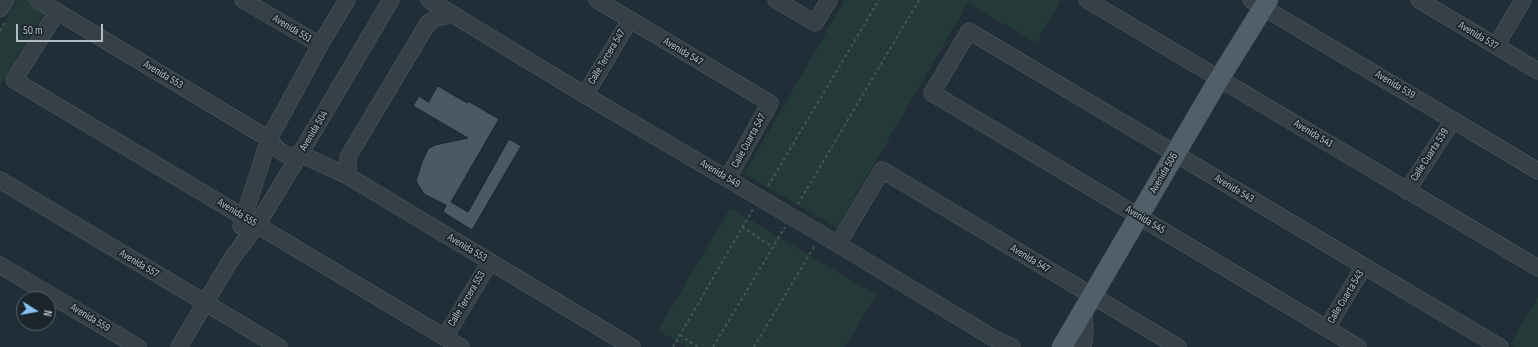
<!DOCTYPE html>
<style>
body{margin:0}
#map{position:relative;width:1538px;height:347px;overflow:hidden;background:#222e37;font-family:"Sofia Sans Condensed",sans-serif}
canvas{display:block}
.north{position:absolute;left:16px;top:291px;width:40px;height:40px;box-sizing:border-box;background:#1a252c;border:1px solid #566169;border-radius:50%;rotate:101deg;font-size:11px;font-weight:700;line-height:16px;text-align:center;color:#b0bbc4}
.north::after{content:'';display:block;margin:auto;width:14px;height:18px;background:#86c3f2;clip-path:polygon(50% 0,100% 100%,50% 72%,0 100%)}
.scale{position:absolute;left:16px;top:24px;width:87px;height:18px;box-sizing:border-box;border:2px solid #b0bbc4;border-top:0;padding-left:5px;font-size:12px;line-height:14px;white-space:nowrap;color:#b0bbc4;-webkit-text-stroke:3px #1a252c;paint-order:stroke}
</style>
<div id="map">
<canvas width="1538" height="347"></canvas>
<div class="north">N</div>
<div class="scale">50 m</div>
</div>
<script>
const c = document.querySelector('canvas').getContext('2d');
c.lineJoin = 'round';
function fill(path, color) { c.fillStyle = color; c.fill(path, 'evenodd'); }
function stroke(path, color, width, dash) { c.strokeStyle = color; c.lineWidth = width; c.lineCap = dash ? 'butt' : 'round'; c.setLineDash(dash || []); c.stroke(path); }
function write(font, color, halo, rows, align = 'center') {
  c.font = font + ' "Sofia Sans Condensed",sans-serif'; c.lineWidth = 3.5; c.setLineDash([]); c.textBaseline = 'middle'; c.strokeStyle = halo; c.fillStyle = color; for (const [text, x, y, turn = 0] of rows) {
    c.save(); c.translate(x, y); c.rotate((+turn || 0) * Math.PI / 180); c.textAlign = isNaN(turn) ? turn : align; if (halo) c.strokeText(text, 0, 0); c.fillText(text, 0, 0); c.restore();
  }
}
fill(new Path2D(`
 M 18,0 L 52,0 L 0,86 L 0,29 Z
 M 845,0 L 1061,0 L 1036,43 L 968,3 L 837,228 L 744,174 Z
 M 730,208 L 876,295 L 845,347 L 686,347 L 658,330 Z
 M 1538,297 L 1538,347 L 1515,347 L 1510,344 Z`), '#243a38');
const building = new Path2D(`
 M 438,86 L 467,103 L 468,101 L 499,119 L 451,202 L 468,212 L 509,139 L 521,146 L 472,230 L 443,212 L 446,205 L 424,194 L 416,181 L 422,162 L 428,149 L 435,145 L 468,138 L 413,106 L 419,96 L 428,102 Z`);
fill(building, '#4a5963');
stroke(building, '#1c272e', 1);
const minor = new Path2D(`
 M 38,0 L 269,139 C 278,150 284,159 300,154
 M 243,0 L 320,45
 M 429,0 L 585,95 L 821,234 L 995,339 L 1012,347
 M 597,0 L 770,103 L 728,178
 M 776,0 L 815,23 L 829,0
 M 1087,0 L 1538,268
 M 1251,0 L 1538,171
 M 1419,0 L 1538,71
 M 0,9 L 6,0
 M 57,12 L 14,80 L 461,347
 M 1496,46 L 1523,0
 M 585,95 L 630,20
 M 300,154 L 348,176 L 632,347
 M 348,176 L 348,157 L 428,23 L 436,18 L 453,15
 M 0,180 L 279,347
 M 1407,191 L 1453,120
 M 241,226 L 269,139 L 320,45 L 347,0
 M 838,244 L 882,170 L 1178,347
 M 0,265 L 138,347
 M 1327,328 L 1364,266
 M 445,337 L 490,262
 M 179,347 L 232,258 L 257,225 L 300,154 L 391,0
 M 1083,347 L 1085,333 L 1084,310
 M 1358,347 L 932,93 L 969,31 L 1500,347`);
const major = new Path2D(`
 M 1062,347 L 1219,79 L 1268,0`);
stroke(minor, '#535e65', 17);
stroke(major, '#3e4951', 21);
stroke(new Path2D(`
 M 0,31 L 5,22
 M 768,186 L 879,0
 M 798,204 L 919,0
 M 742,227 L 773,247
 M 680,335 L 698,347
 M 673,347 L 753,209
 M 713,347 L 785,227
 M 754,347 L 815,245`), '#435756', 2, [3, 3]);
stroke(minor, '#354048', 16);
stroke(major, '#535f68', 20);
write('11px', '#b0bbc4', '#1a252c', [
 ["Avenida 551",292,29,31],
 ["Avenida 537",1478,36,31],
 ["Avenida 547",683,52,31],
 ["Calle Tercera 547",607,57,-59],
 ["Avenida 553",163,75,31],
 ["Avenida 539",1395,85,31],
 ["Avenida 504",314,131,-59],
 ["Avenida 541",1313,134,31],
 ["Calle Cuarta 547",749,141,-61],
 ["Calle Cuarta 539",1430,155,-57],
 ["Avenida 506",1164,173,-60],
 ["Avenida 549",720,174,31],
 ["Avenida 543",1234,189,31],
 ["Avenida 555",237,213,31],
 ["Avenida 545",1145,220,31],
 ["Avenida 553",467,248,31],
 ["Avenida 547",1030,259,31],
 ["Avenida 557",139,264,31],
 ["Calle Cuarta 543",1346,297,-59],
 ["Calle Tercera 553",467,299,-59],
 ["Avenida 559",90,318,31]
]);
</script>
